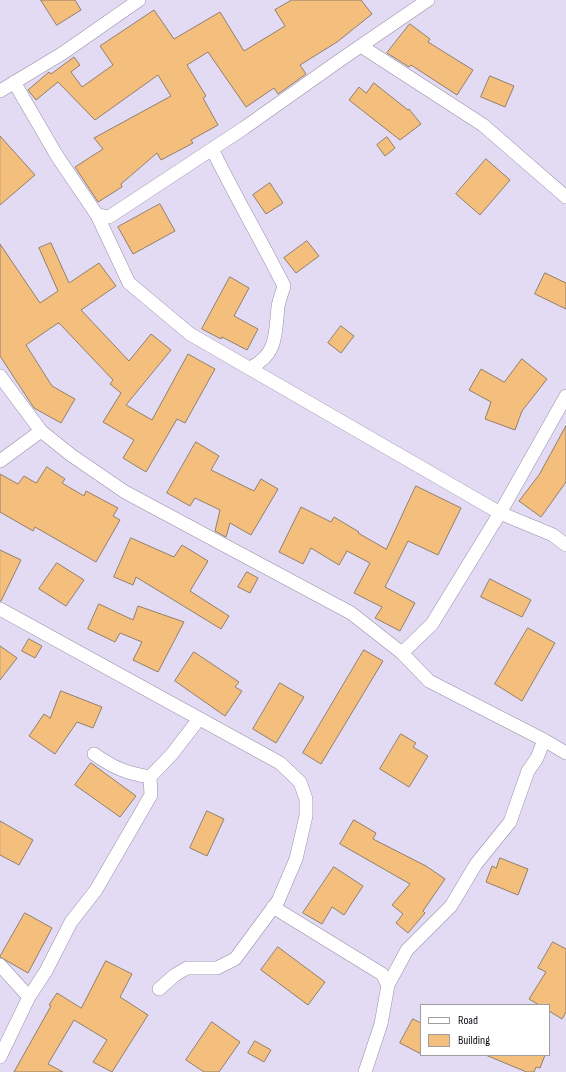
<!DOCTYPE html>
<style>
body{margin:0}
#map{position:relative;width:566px;height:1072px;overflow:hidden;background:#e3daf4;font-family:"Sofia Sans Condensed",sans-serif}
canvas{display:block}
.legend{position:absolute;left:420px;top:1004px;width:130px;height:52px;box-sizing:border-box;background:#fff;border:1px solid #a09ea2;margin:0;padding:5px 7px;list-style:none;font-size:12px;color:#110d16}
.legend li{display:flex;align-items:center;gap:8px;height:20px}
.legend b{width:20px;border:1px solid #a09ea2}
</style>
<div id="map">
<canvas width="566" height="1072"></canvas>
<ul class="legend">
<li><b style="height:5px;background:#fff"></b>Road</li>
<li><b style="height:11px;background:#f4be7d"></b>Building</li>
</ul>
</div>
<script>
const c = document.querySelector('canvas').getContext('2d');
c.lineJoin = 'round';
function fill(path, color) { c.fillStyle = color; c.fill(path, 'evenodd'); }
function stroke(path, color, width, dash) { c.strokeStyle = color; c.lineWidth = width; c.lineCap = dash ? 'butt' : 'round'; c.setLineDash(dash || []); c.stroke(path); }
const building = new Path2D(`
 M 41,0 L 75,0 L 81,10 L 57,25 Z
 M 292,0 L 361,0 L 372,14 L 337,42 L 300,65 L 306,74 L 278,94 L 274,88 L 246,107 L 208,52 L 187,65 L 206,96 L 203,98 L 218,125 L 191,140 L 193,143 L 161,160 L 157,153 L 121,184 L 122,187 L 98,202 L 75,167 L 103,149 L 94,138 L 171,96 L 158,75 L 95,120 L 58,82 L 36,100 L 28,90 L 49,72 L 51,74 L 74,57 L 80,65 L 71,72 L 82,87 L 113,65 L 100,46 L 154,10 L 174,39 L 220,12 L 244,51 L 285,26 L 275,10 Z
 M 410,24 L 430,39 L 428,42 L 473,70 L 457,95 L 411,65 L 409,67 L 387,53 Z
 M 490,76 L 514,86 L 505,107 L 481,97 Z
 M 374,83 L 408,110 L 409,109 L 421,124 L 400,140 L 349,100 L 359,87 L 366,93 Z
 M 0,136 L 35,175 L 0,205 Z
 M 387,137 L 395,148 L 385,156 L 377,145 Z
 M 486,159 L 510,180 L 480,215 L 456,194 Z
 M 270,183 L 283,203 L 266,214 L 253,195 Z
 M 160,204 L 175,231 L 133,254 L 118,227 Z
 M 307,241 L 319,256 L 296,273 L 284,258 Z
 M 51,243 L 69,283 L 99,263 L 116,286 L 81,310 L 129,361 L 151,334 L 171,350 L 126,405 L 152,420 L 188,354 L 215,369 L 185,423 L 177,419 L 146,472 L 123,458 L 134,440 L 103,422 L 121,393 L 110,384 L 113,380 L 60,324 L 58,323 L 26,345 L 52,386 L 75,399 L 61,423 L 34,408 L 0,356 L 0,244 L 40,303 L 58,291 L 39,248 Z
 M 545,273 L 566,283 L 566,309 L 535,294 Z
 M 230,277 L 249,288 L 234,316 L 258,329 L 247,350 L 222,337 L 221,339 L 202,329 Z
 M 341,326 L 354,336 L 341,353 L 328,343 Z
 M 522,359 L 547,379 L 522,411 L 515,430 L 485,419 L 491,402 L 469,390 L 481,369 L 504,382 Z
 M 566,426 L 566,482 L 541,517 L 519,501 L 539,475 Z
 M 196,442 L 219,456 L 211,470 L 254,491 L 261,479 L 278,489 L 251,535 L 230,523 L 226,537 L 215,531 L 220,510 L 195,498 L 190,506 L 167,493 Z
 M 47,467 L 65,479 L 62,483 L 84,496 L 86,491 L 118,508 L 113,516 L 120,520 L 96,562 L 35,527 L 33,531 L 0,512 L 0,474 L 18,484 L 24,476 L 36,483 Z
 M 416,486 L 461,508 L 438,555 L 408,541 L 385,587 L 415,603 L 400,631 L 375,618 L 382,607 L 354,593 L 370,563 L 347,551 L 339,565 L 311,548 L 303,564 L 279,552 L 301,507 L 331,522 L 334,517 L 359,532 L 358,533 L 386,549 Z
 M 131,538 L 174,557 L 182,545 L 208,561 L 190,591 L 229,616 L 221,629 L 136,577 L 133,585 L 114,577 Z
 M 0,550 L 21,560 L 1,601 L 0,601 Z
 M 57,563 L 84,580 L 66,606 L 39,589 Z
 M 247,572 L 258,578 L 250,593 L 238,587 Z
 M 490,579 L 531,600 L 522,617 L 481,597 Z
 M 99,604 L 133,620 L 138,606 L 184,622 L 158,672 L 133,660 L 142,642 L 120,633 L 115,642 L 88,629 Z
 M 528,628 L 555,643 L 522,701 L 495,684 Z
 M 29,639 L 42,646 L 35,658 L 22,651 Z
 M 0,646 L 17,658 L 0,680 Z
 M 364,650 L 383,661 L 321,764 L 303,753 Z
 M 194,652 L 239,682 L 235,687 L 242,691 L 225,716 L 175,681 Z
 M 280,683 L 304,697 L 276,743 L 253,729 Z
 M 61,691 L 102,707 L 93,728 L 77,722 L 55,754 L 29,736 L 44,714 L 50,718 Z
 M 401,734 L 416,743 L 413,747 L 428,756 L 409,787 L 380,769 Z
 M 91,763 L 136,796 L 120,817 L 75,785 Z
 M 207,811 L 224,819 L 207,856 L 190,848 Z
 M 354,820 L 376,833 L 373,839 L 426,866 L 445,879 L 423,911 L 425,913 L 408,933 L 396,923 L 403,914 L 392,905 L 410,884 L 340,844 Z
 M 0,821 L 33,840 L 19,865 L 0,855 Z
 M 500,858 L 528,869 L 518,895 L 486,882 L 492,866 L 496,868 Z
 M 334,867 L 363,886 L 344,915 L 332,907 L 322,924 L 303,913 Z
 M 25,913 L 52,928 L 28,973 L 0,957 Z
 M 553,942 L 566,949 L 566,1012 L 562,1019 L 549,1011 L 549,1005 L 539,1005 L 529,999 L 546,972 L 538,968 Z
 M 278,947 L 325,982 L 308,1005 L 261,970 Z
 M 106,961 L 132,974 L 120,997 L 148,1015 L 112,1072 L 93,1062 L 107,1040 L 74,1020 L 48,1064 L 63,1072 L 14,1072 L 51,1006 L 49,1005 L 57,993 L 81,1008 Z
 M 413,1019 L 421,1023 L 421,1054 L 400,1043 Z
 M 212,1022 L 240,1042 L 219,1072 L 204,1072 L 186,1060 Z
 M 255,1041 L 271,1050 L 264,1062 L 248,1053 Z
 M 486,1055 L 545,1055 L 540,1068 L 536,1067 L 534,1072 L 527,1072 Z`);
fill(building, '#f4be7d');
stroke(building, '#917f6a', 1);
const minor = new Path2D(`
 M 361,46 L 483,125 L 566,197
 M 14,82 L 57,156 L 97,215 L 109,217 L 244,128 L 343,58 L 428,0
 M 0,91 L 63,53 L 139,0
 M 212,149 C 235,196 261,240 284,286 C 282,293 279,300 278,307 C 275,334 278,354 250,368
 M 97,215 L 129,283 L 190,334 L 500,513 L 553,535 L 566,545
 M 0,376 L 41,431 L 71,455 L 125,492 L 351,613 L 402,653 L 429,681 L 544,740 L 566,753
 M 0,461 L 41,431
 M 0,609 L 280,763 L 300,782 L 306,799 L 306,816 L 296,859 L 278,901 L 235,959 L 217,968 L 187,968 L 175,975 L 159,989
 M 402,653 L 432,624 L 500,513 L 566,396
 M 94,754 C 114,768 126,773 150,777
 M 273,907 L 382,974 L 388,985 L 381,1024 L 365,1072
 M 0,965 L 29,997
 M 388,985 L 407,950 L 451,906 L 476,864 L 510,822 L 528,771 L 537,758 L 544,740
 M 0,1057 L 29,997 L 46,971 L 71,922 L 96,890 L 151,795 L 150,777 L 172,754 L 199,719`);
stroke(minor, '#978ea7', 14);
stroke(minor, '#fff', 13);
</script>
